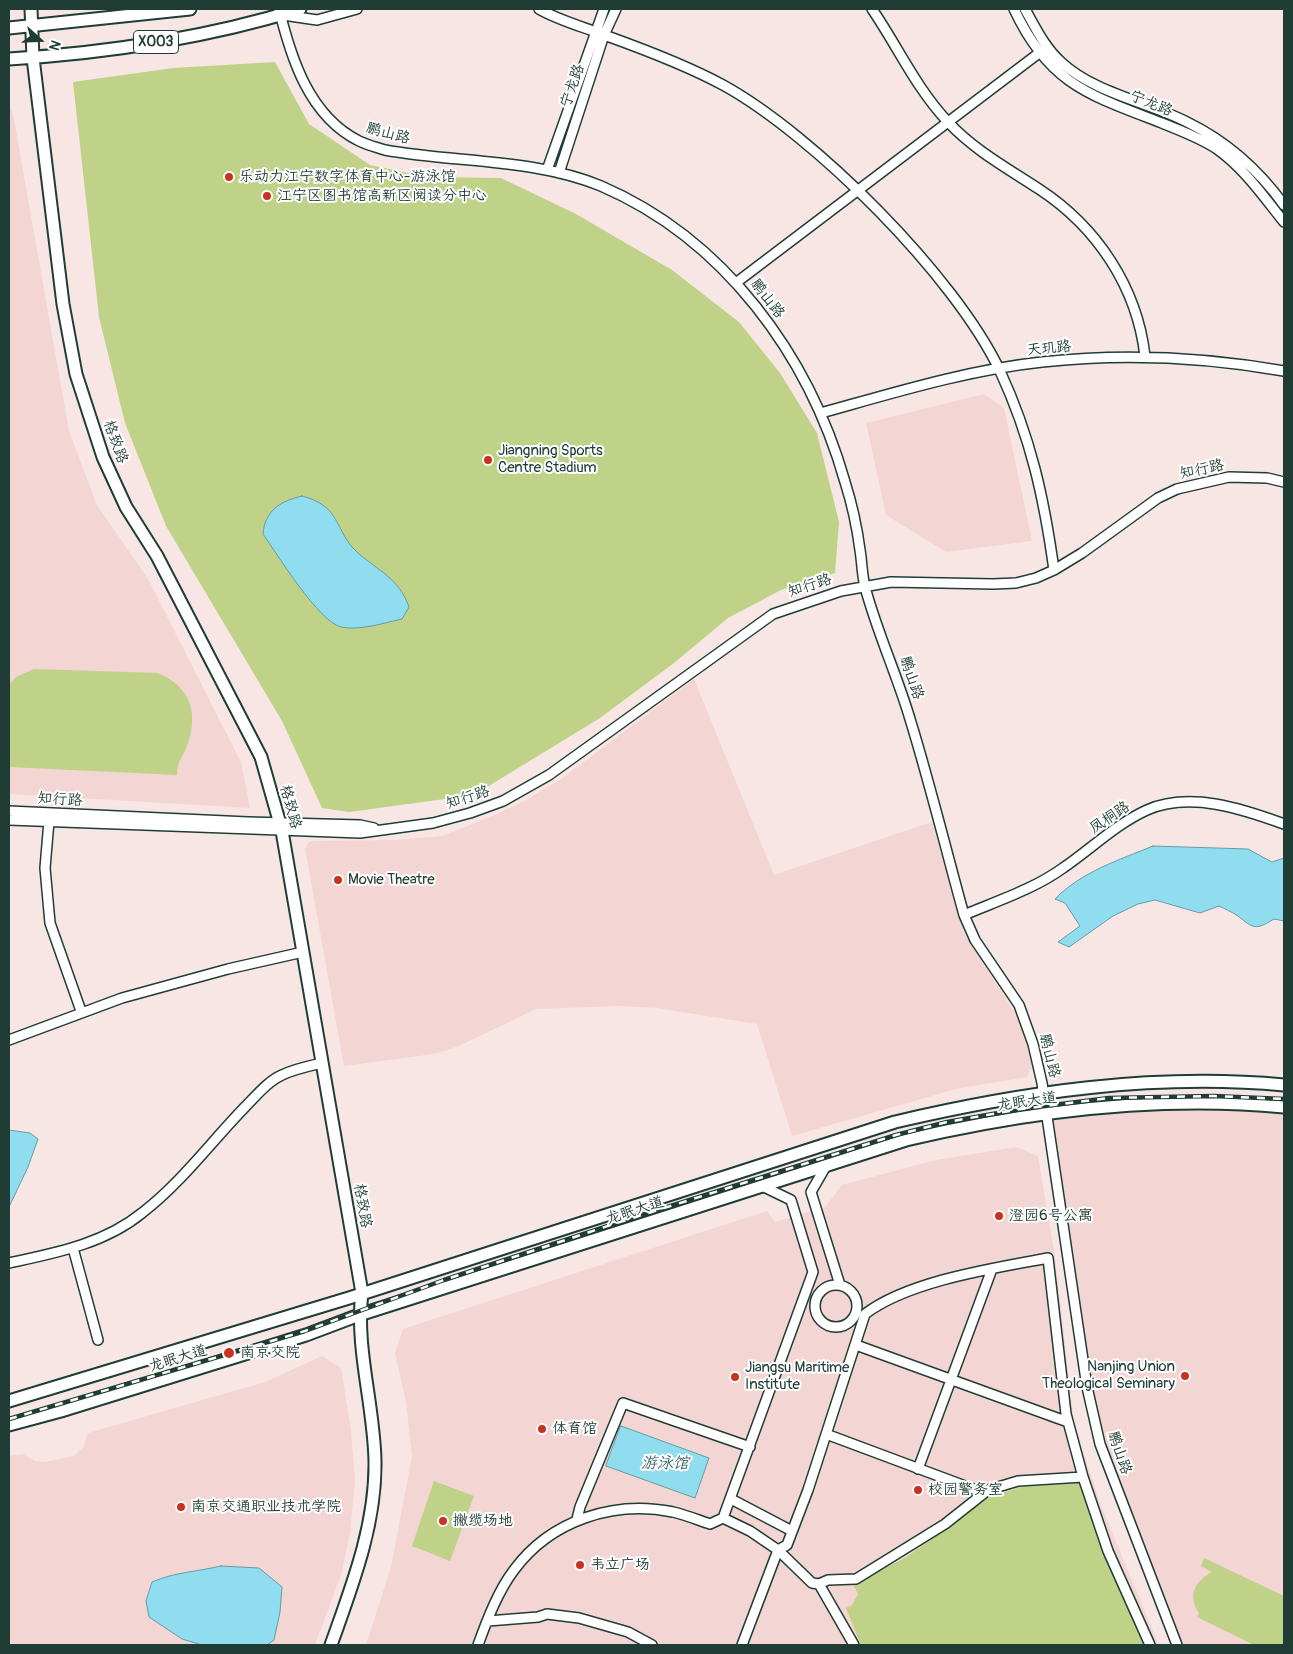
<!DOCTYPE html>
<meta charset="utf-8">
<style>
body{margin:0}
#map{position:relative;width:1293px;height:1654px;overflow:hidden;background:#f8e6e5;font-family:Pangolin,sans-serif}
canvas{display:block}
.frame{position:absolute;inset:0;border:10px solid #1f3d34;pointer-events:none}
.north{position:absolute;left:15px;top:15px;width:50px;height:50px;-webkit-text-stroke:4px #fff;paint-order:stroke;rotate:110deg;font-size:14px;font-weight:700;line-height:20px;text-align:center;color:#1f3d34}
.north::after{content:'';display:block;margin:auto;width:18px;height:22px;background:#1f3d34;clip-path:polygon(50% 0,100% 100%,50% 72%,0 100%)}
</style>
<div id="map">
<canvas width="1293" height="1654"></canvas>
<div class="frame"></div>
<div class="north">N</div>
</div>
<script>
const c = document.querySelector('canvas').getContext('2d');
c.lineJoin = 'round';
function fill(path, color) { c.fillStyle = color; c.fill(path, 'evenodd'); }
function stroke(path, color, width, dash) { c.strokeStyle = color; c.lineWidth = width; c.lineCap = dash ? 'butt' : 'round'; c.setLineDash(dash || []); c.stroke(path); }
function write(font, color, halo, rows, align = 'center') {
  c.font = font + ' Pangolin,"LXGW WenKai TC",sans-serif'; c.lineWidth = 4; c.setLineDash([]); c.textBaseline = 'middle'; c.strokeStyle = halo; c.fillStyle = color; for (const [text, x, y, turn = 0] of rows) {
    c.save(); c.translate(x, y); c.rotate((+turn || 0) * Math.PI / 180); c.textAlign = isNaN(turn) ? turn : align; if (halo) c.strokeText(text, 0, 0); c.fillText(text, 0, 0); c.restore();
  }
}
fill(new Path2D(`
 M 9,106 L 13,114 L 69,431 L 97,505 L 148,579 L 241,762 L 250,808 L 9,794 Z
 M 984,394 L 1004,408 L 1032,541 L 946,552 L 886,515 L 866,423 Z
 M 694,679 L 774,875 L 932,822 L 964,933 L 1020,1021 L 1032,1067 L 1027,1077 L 956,1089 L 792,1136 L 757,1024 L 657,1008 L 621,1006 L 536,1009 L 459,1046 L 434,1054 L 344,1066 L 305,848 L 310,841 L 394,840 L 442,836 L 495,815 L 528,799 L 561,779 Z
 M 1128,1105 L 1284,1107 L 1284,1645 L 1177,1645 L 1100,1444 L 1046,1114 Z
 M 1017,1147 L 1038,1156 L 1055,1257 L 1074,1423 L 1100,1503 L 1159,1645 L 366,1645 L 391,1567 L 412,1456 L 406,1402 L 395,1353 L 403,1329 L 767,1211 L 775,1222 L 825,1207 L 842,1185 L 936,1160 Z
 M 322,1356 L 341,1368 L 351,1431 L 355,1481 L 350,1533 L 341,1575 L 315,1645 L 9,1645 L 9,1456 L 23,1454 L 35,1461 L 44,1462 L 74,1456 L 84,1446 L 88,1433 L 265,1382 Z`), '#f3d5d3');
fill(new Path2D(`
 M 275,62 L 309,124 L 370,165 L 428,177 L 501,178 L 576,214 L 672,270 L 739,322 L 780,373 L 817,433 L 839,522 L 835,573 L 781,590 L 728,618 L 674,663 L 600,718 L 474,795 L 349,812 L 322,808 L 282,721 L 166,526 L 125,423 L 99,317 L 73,82 L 173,68 Z
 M 34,669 L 158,673 C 191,687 199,714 187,746 C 182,760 178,758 177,775 L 9,767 L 9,685 L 16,677 Z
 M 434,1481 L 474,1496 L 450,1561 L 412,1546 Z
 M 1079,1483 L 1145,1645 L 861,1645 L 846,1608 L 852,1605 L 858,1594 L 853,1584 L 905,1558 L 988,1498 L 1021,1487 Z
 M 1204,1558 L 1284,1596 L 1284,1645 L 1254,1645 L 1197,1617 L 1199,1613 C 1187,1595 1195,1581 1212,1572 L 1201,1566 Z`), '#bfd287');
const water = new Path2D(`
 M 302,496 C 342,506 334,531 357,552 C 378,571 399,578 409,607 L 402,619 C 383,623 360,631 341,627 C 319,622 277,554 263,534 C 265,510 281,501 302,496 Z
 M 1153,846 L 1248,849 L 1272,862 L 1284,858 L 1284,921 L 1274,919 C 1255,931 1253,928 1238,916 C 1232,912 1225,909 1219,906 L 1200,913 L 1155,900 L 1138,904 L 1113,916 L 1069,947 L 1058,942 L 1080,926 L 1065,903 L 1055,899 C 1081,872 1119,860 1153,846 Z
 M 9,1130 L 30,1133 L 38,1139 L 28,1167 L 9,1207 Z
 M 621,1426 L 709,1458 L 695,1498 L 606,1466 Z
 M 221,1566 L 259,1568 L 282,1587 L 280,1612 L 274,1640 L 267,1645 L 202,1645 L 182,1639 L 149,1617 L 146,1601 L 152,1582 C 175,1572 196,1572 221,1566 Z`);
fill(water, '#90ddef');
stroke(water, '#639da4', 1);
const minor = new Path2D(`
 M 279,9 C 291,58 309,116 359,141 C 367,145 376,147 385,150 C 455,163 533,158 601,186 C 724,239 809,355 845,482 C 852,504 857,527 860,550 C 862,562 862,575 865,587 C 877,632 897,675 910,719 C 930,784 946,850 964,915 L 975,940 L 1019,1005 L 1033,1044 L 1042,1083 L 1087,1387 L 1100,1444 L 1177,1645
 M 539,9 C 560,21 584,27 607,36 C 646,50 686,65 723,85 C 814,135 955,276 1000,371 C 1031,438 1044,498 1054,570
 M 872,9 C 898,47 916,88 948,122 C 974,150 1007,168 1039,189 C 1097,227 1137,287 1145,356
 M 1014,9 C 1049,84 1089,95 1162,123 C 1181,131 1201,138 1217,149 C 1244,168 1264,197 1284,222
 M 1025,9 C 1035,27 1045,48 1061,62 C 1094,93 1148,102 1187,122 C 1228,142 1258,169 1284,205
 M 283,15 L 317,20 L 357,9
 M 547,170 L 604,9
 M 559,173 L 604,35 L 616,9
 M 737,282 L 1047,47
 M 821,413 C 893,393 967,370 1042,362 C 1124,353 1204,357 1284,371
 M 9,811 L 248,822 L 360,825 L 374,828
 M 9,820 L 360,833 L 433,823 L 470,813 L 503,801 L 549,775 L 773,614 L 841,591 L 891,582 L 993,584 L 1016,583 L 1036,578 L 1054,570 L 1082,553 L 1158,498 L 1177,489 L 1229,477 L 1267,478 L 1284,482
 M 49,821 L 45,868 L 50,923 L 81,1011
 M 964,915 C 997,901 1034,889 1063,868 C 1091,849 1116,824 1147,810 C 1190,791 1243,809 1284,824
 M 9,1040 L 122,998 L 228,969 L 303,952
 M 826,1166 L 811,1192 L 840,1285
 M 73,1248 L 98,1340
 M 9,1263 C 55,1253 104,1244 142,1213 C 181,1183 211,1142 245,1107 C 256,1096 268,1081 282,1075 C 294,1069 309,1066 322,1063
 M815 1306a21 21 0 1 1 42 0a21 21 0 1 1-42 0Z
 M 856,1345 L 1068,1422
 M 826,1434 L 984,1493
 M 918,1469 L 992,1269
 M 731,1499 L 792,1531
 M 723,1518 L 813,1272 L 791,1200 L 762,1186
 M 577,1519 L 580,1507 L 623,1403 L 750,1447
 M 819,1584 L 828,1580 L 856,1579 L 945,1524 L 988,1490 L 1018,1481 L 1083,1477
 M 488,1621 L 538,1617 L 547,1614 L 579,1618 L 628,1632 L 652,1645
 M 478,1645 C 487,1620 498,1591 514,1570 C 551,1520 614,1500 673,1512 C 686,1515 698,1520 710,1524 L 723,1518 L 750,1531 L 778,1550 L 742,1645
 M 854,1645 L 819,1584 L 812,1583 L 778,1550 L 787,1545 L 808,1490 L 865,1314 C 908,1281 994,1268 1048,1258 L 1066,1414 L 1083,1477 L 1108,1551 L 1150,1645`);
const major = new Path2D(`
 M 31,9 L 33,58 L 63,304 L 76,374 L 103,457 L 126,507 L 157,556 L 261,757 L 282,831 L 362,1293 C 355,1347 374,1405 375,1461 C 376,1525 352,1586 331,1645
 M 9,28 L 190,9
 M 9,59 C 106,53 206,38 300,9
 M 9,1401 L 349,1298 L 895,1122 C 1022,1092 1153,1073 1284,1085
 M 9,1425 L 61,1411 L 306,1335 L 359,1315 L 906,1140 C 1029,1111 1158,1095 1284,1107`);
stroke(minor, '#1f3d34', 12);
stroke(major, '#1f3d34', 15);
stroke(minor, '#fff', 9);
stroke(major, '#fff', 11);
const rail = new Path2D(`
 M 9,1419 L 305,1331 L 444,1280 L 623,1221 L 896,1135 L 947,1122 L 1021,1109 L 1109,1098 L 1214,1096 L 1284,1099`);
stroke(rail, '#1f3d34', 4.5);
stroke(rail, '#fff', 2.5, [8]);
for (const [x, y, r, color] of [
 [229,177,5,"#c8321e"],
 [267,196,5,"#c8321e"],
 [488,460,5,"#c8321e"],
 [338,880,5,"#c8321e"],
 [999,1216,5,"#c8321e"],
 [229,1353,6,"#c8321e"],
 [1185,1376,5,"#c8321e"],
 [735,1377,5,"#c8321e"],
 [542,1429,5,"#c8321e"],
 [918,1490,5,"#c8321e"],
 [181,1507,5,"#c8321e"],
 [443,1521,5,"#c8321e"],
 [580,1565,5,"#c8321e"]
]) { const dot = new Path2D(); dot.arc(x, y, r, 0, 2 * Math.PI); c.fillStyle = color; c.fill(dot); stroke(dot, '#fff', 2); }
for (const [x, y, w] of [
 [156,42,45]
]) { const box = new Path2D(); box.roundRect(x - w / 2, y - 11.5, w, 23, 4); c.fillStyle = '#fff'; c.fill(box); stroke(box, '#1f3d34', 1); }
write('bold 14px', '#1f3d34', null, [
 ["X003",156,42]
]);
write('15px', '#1f3d34', '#fff', [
 ["宁龙路",573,86,-71],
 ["宁龙路",1151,104,22],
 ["鹏山路",388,134,15],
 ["鹏山路",767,299,52],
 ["天玑路",1049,349,-6],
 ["格致路",115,442,70],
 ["知行路",1202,470,-12],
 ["知行路",810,586,-18],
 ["鹏山路",911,678,71],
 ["知行路",468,798,-18],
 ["知行路",60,800,3],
 ["格致路",290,807,75],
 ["凤桐路",1110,818,-34],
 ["鹏山路",1049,1056,76],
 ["龙眠大道",1027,1102,-8],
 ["格致路",362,1206,80],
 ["龙眠大道",635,1211,-18],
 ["龙眠大道",178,1359,-17],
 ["鹏山路",1119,1453,71]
]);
write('15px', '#1f3d34', '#fff', [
 ["乐动力江宁数字体育中心-游泳馆",239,177],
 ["江宁区图书馆高新区阅读分中心",277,196],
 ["Jiangning Sports",498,451],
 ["Centre Stadium",498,468],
 ["Movie Theatre",348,880],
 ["澄园6号公寓",1009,1216],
 ["南京交院",240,1353],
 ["Nanjing Union",1175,1367,"right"],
 ["Theological Seminary",1175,1384,"right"],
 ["Jiangsu Maritime",745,1368],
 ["Institute",745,1385],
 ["体育馆",552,1429],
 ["校园警务室",928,1490],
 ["南京交通职业技术学院",191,1507],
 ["撇缆场地",453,1521],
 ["韦立广场",590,1565]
], 'left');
write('italic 16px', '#3b6563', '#fff', [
 ["游泳馆",665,1464]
]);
</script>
